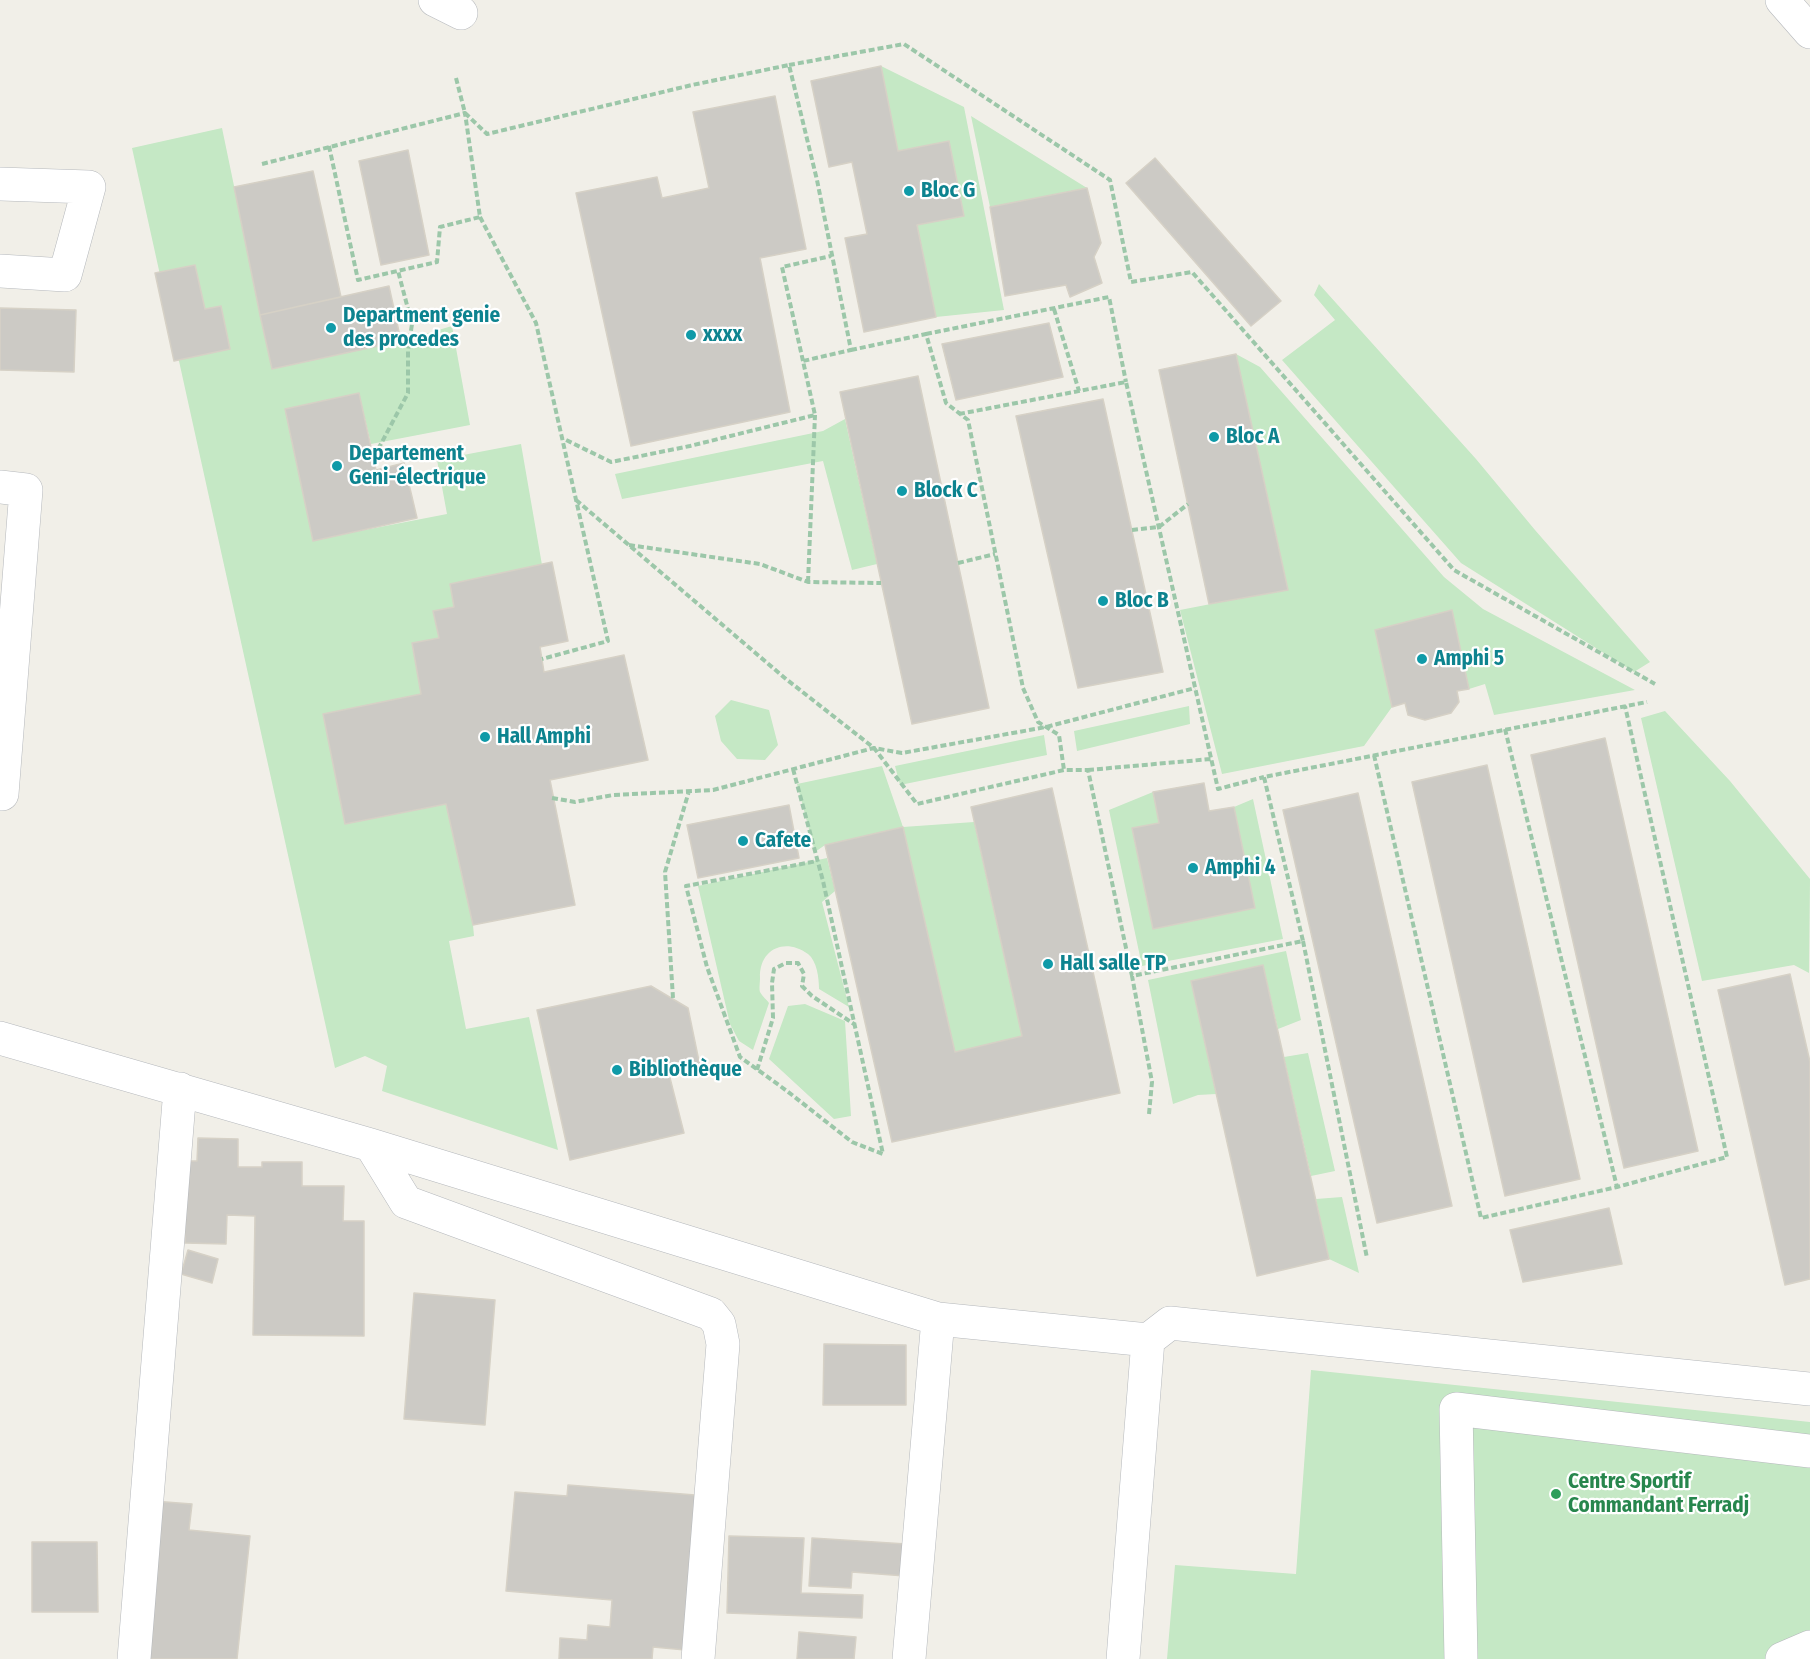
<!DOCTYPE html>
<meta charset="utf-8">
<style>
body{margin:0}
canvas{display:block;background:#f1efe8}
</style>
<canvas width="1810" height="1659"></canvas>
<script>
const c = document.querySelector('canvas').getContext('2d');
c.lineJoin = 'round';
function fill(path, color) { c.fillStyle = color; c.fill(path, 'evenodd'); }
function stroke(path, color, width, dash) { c.strokeStyle = color; c.lineWidth = width; c.lineCap = dash ? 'butt' : 'round'; c.setLineDash(dash || []); c.stroke(path); }
function write(font, color, halo, rows, align = 'center') {
  c.font = font + ' "Fira Sans Condensed",sans-serif'; c.lineWidth = 4.5; c.setLineDash([]); c.textBaseline = 'middle'; c.strokeStyle = halo; c.fillStyle = color; for (const [text, x, y, turn = 0] of rows) {
    c.save(); c.translate(x, y); c.rotate((+turn || 0) * Math.PI / 180); c.textAlign = isNaN(turn) ? turn : align; if (halo) c.strokeText(text, 0, 0); c.fillText(text, 0, 0); c.restore();
  }
}
fill(new Path2D(`
 M 881,66 L 964,107 L 1004,310 L 936,317 L 917,225 L 964,216 L 949,142 L 898,151 Z
 M 971,116 L 1087,188 L 990,207 Z
 M 222,128 L 272,369 L 401,341 L 452,326 L 470,425 L 371,444 L 359,393 L 285,409 L 313,540 L 447,514 L 437,460 L 521,444 L 542,565 L 454,607 L 434,612 L 439,638 L 412,644 L 421,694 L 323,714 L 345,824 L 446,804 L 473,925 L 474,936 L 449,941 L 466,1029 L 529,1017 L 558,1150 L 382,1091 L 387,1066 L 365,1056 L 335,1068 L 132,148 Z
 M 1319,284 L 1476,459 L 1535,530 L 1650,662 L 1634,672 L 1461,563 L 1282,360 L 1335,320 L 1314,295 Z
 M 1236,354 L 1260,367 L 1444,577 L 1483,609 L 1635,690 L 1494,715 L 1485,684 L 1469,689 L 1452,610 L 1375,630 L 1392,707 L 1364,746 L 1222,774 L 1180,610 L 1288,589 Z
 M 845,419 L 877,564 L 852,570 L 823,461 L 622,499 L 615,474 L 823,431 Z
 M 731,700 L 769,710 L 778,745 L 765,760 L 737,759 L 721,741 L 715,716 Z
 M 1189,706 L 1190,724 L 1077,751 L 1074,731 Z
 M 1665,711 L 1730,781 L 1810,879 L 1809,973 L 1794,965 L 1702,981 L 1641,718 Z
 M 1044,735 L 1047,755 L 900,785 L 895,766 Z
 M 882,766 L 903,827 L 974,822 L 1022,1036 L 955,1052 L 903,828 L 825,845 L 815,852 L 797,784 Z
 M 1153,792 L 1159,823 L 1132,829 L 1153,928 L 1254,908 L 1234,807 L 1253,799 L 1283,939 L 1142,966 L 1109,810 Z
 M 827,858 L 835,891 L 822,902 L 849,1007 L 819,989 C 819,978 817,961 808,954 C 785,937 759,949 760,978 C 760,982 759,989 760,992 C 762,996 767,1000 769,1003 L 753,1050 L 739,1041 L 730,1024 L 698,886 Z
 M 1286,951 L 1301,1020 L 1278,1029 L 1263,965 L 1191,981 L 1216,1094 L 1198,1095 L 1173,1104 L 1148,980 Z
 M 805,1004 L 845,1021 L 851,1116 L 834,1119 L 769,1059 L 788,1006 Z
 M 1308,1053 L 1335,1171 L 1311,1176 L 1284,1057 Z
 M 1342,1197 L 1359,1273 L 1329,1259 L 1316,1199 Z
 M 1311,1370 L 1810,1422 L 1810,1659 L 1167,1659 L 1175,1565 L 1296,1574 Z`), '#c5e8c5');
const building = new Path2D(`
 M 881,66 L 898,151 L 949,141 L 964,216 L 917,225 L 936,317 L 864,332 L 845,238 L 867,234 L 852,162 L 829,167 L 811,81 Z
 M 775,96 L 806,249 L 760,258 L 790,412 L 631,446 L 576,193 L 657,177 L 662,198 L 709,188 L 693,112 Z
 M 408,150 L 429,255 L 381,265 L 359,161 Z
 M 1155,158 L 1281,301 L 1251,326 L 1126,183 Z
 M 313,171 L 341,297 L 260,315 L 234,187 Z
 M 1087,188 L 1101,243 L 1094,257 L 1102,283 L 1070,297 L 1066,285 L 1005,296 L 990,207 Z
 M 195,265 L 205,309 L 221,306 L 230,349 L 174,361 L 155,273 Z
 M 389,286 L 401,341 L 272,369 L 260,315 Z
 M 0,308 L 76,310 L 74,372 L 0,370 Z
 M 1049,323 L 1063,377 L 956,400 L 942,344 Z
 M 1236,354 L 1288,590 L 1209,604 L 1159,370 Z
 M 918,376 L 989,708 L 912,724 L 840,392 Z
 M 359,393 L 376,470 L 404,463 L 417,518 L 313,541 L 285,409 Z
 M 1103,399 L 1163,672 L 1078,688 L 1016,416 Z
 M 552,562 L 568,641 L 540,647 L 544,672 L 624,655 L 648,760 L 550,780 L 575,905 L 473,925 L 446,804 L 345,824 L 323,714 L 421,694 L 412,643 L 439,638 L 433,611 L 454,607 L 450,584 Z
 M 1452,610 L 1469,689 L 1457,691 L 1459,702 L 1451,713 L 1425,720 L 1408,715 L 1405,703 L 1392,707 L 1375,630 Z
 M 1605,738 L 1698,1151 L 1624,1168 L 1531,755 Z
 M 1487,765 L 1580,1179 L 1505,1196 L 1412,782 Z
 M 1204,783 L 1209,811 L 1234,807 L 1255,908 L 1153,929 L 1132,828 L 1159,823 L 1153,792 Z
 M 1052,788 L 1120,1093 L 892,1142 L 825,845 L 903,827 L 955,1052 L 1022,1036 L 971,807 Z
 M 1358,793 L 1452,1206 L 1377,1223 L 1283,810 Z
 M 789,805 L 799,858 L 698,878 L 687,825 Z
 M 1263,965 L 1329,1259 L 1257,1276 L 1191,981 Z
 M 1790,974 L 1810,1062 L 1810,1279 L 1785,1285 L 1718,990 Z
 M 651,986 L 688,1008 L 700,1066 L 669,1074 L 684,1133 L 570,1160 L 537,1010 Z
 M 198,1138 L 238,1139 L 238,1167 L 262,1167 L 262,1162 L 302,1162 L 302,1186 L 344,1186 L 343,1221 L 364,1221 L 364,1336 L 253,1335 L 255,1216 L 227,1215 L 226,1244 L 185,1243 L 186,1161 L 197,1161 Z
 M 1609,1208 L 1622,1264 L 1523,1282 L 1510,1230 Z
 M 188,1250 L 218,1259 L 212,1283 L 181,1274 Z
 M 414,1293 L 495,1300 L 485,1425 L 404,1419 Z
 M 824,1344 L 906,1345 L 906,1405 L 823,1405 Z
 M 568,1485 L 708,1496 L 696,1651 L 653,1647 L 652,1659 L 559,1659 L 560,1638 L 587,1640 L 588,1625 L 610,1627 L 612,1600 L 506,1591 L 515,1492 L 567,1496 Z
 M 153,1501 L 192,1504 L 189,1530 L 250,1536 L 237,1659 L 144,1659 Z
 M 729,1536 L 804,1538 L 801,1593 L 863,1595 L 862,1618 L 727,1613 Z
 M 812,1538 L 906,1544 L 905,1576 L 852,1572 L 851,1588 L 809,1586 Z
 M 32,1542 L 97,1542 L 98,1612 L 32,1612 Z
 M 799,1632 L 856,1637 L 854,1659 L 797,1659 Z`);
fill(building, '#cccac5');
stroke(building, '#d6d1c6', 1.5);
const minor = new Path2D(`
 M 435,0 L 461,13
 M 1782,0 L 1810,32
 M 0,184 L 89,187 L 65,275 L 0,271
 M 0,487 L 26,490 L 2,794
 M 0,1038 L 371,1145 L 938,1319 L 1148,1340 L 1170,1323 L 1810,1389
 M 371,1145 L 406,1202 L 711,1314 L 719,1324 L 723,1344 L 698,1659
 M 134,1659 L 180,1089
 M 909,1659 L 938,1319
 M 1123,1659 L 1148,1340
 M 1461,1659 L 1456,1409 L 1810,1451
 M 1782,1659 L 1810,1647`);
stroke(minor, '#b5b8bc', 34);
stroke(new Path2D(`
 M 789,65 L 904,44 L 1110,180 L 1131,282 L 1192,272 L 1454,570 L 1655,684
 M 456,78 L 465,113 L 487,134 L 692,85 L 789,65 L 817,180 L 851,350 L 803,361 L 815,415 L 690,446 L 611,462 L 562,438
 M 262,164 L 465,113 L 480,217 L 440,227 L 437,262 L 358,280 L 329,146
 M 480,217 L 536,323 L 608,641 L 542,659
 M 1054,309 L 1079,391
 M 926,334 L 1109,297 L 1126,382
 M 851,350 L 926,334 L 946,403 L 968,420 L 1023,688 L 1038,722 L 1059,735 L 1064,770
 M 803,361 L 782,267 L 831,256
 M 959,414 L 1126,382 L 1218,789 L 1264,777
 M 374,457 L 408,393 L 408,351 L 412,324 L 398,271
 M 576,500 L 786,679 L 874,748 L 917,804 L 1064,770 L 1088,770 L 1132,976
 M 1132,530 L 1159,527 L 1188,504
 M 629,545 L 760,564 L 808,582 L 881,583
 M 958,563 L 995,554
 M 808,582 L 815,415
 M 1505,729 L 1617,1187
 M 1374,755 L 1481,1218 L 1617,1187 L 1727,1157 L 1625,706
 M 793,769 L 823,881 L 883,1154 L 852,1142 L 787,1091 L 740,1057 L 707,967 L 686,886 L 817,861
 M 1088,770 L 1211,759
 M 552,798 L 575,802 L 613,795 L 713,790 L 874,748 L 902,753 L 1046,727 L 1195,688
 M 1303,941 L 1367,1258
 M 673,998 L 665,872 L 689,791
 M 757,1070 L 773,1018 L 772,983 L 774,969 L 786,963 L 798,963 L 804,974 L 802,986 L 812,996 L 854,1024
 M 1149,1114 L 1152,1082 L 1132,976 L 1303,941 L 1264,777 L 1647,702`), '#9cc7a9', 4, [6, 3]);
stroke(minor, '#fff', 33);
for (const [x, y, r, color] of [
 [909,191,6,"#0f9aa8"],
 [331,328,6,"#0f9aa8"],
 [691,335,6,"#0f9aa8"],
 [1214,437,6,"#0f9aa8"],
 [337,466,6,"#0f9aa8"],
 [902,491,6,"#0f9aa8"],
 [1103,601,6,"#0f9aa8"],
 [1422,659,6,"#0f9aa8"],
 [485,737,6,"#0f9aa8"],
 [743,841,6,"#0f9aa8"],
 [1193,868,6,"#0f9aa8"],
 [1048,964,6,"#0f9aa8"],
 [617,1070,6,"#0f9aa8"],
 [1556,1494,6,"#2e9e5b"]
]) { const dot = new Path2D(); dot.arc(x, y, r, 0, 2 * Math.PI); c.fillStyle = color; c.fill(dot); stroke(dot, '#fff', 2); }
write('bold 21px', '#0d838f', '#fff', [
 ["Bloc G",921,191],
 ["Department genie",343,316],
 ["des procedes",343,340],
 ["xxxx",703,335],
 ["Bloc A",1226,437],
 ["Departement",349,454],
 ["Geni-électrique",349,478],
 ["Block C",914,491],
 ["Bloc B",1115,601],
 ["Amphi 5",1434,659],
 ["Hall Amphi",497,737],
 ["Cafete",755,841],
 ["Amphi 4",1205,868],
 ["Hall salle TP",1060,964],
 ["Bibliothèque",629,1070]
], 'left');
write('bold 21px', '#27864d', '#fff', [
 ["Centre Sportif",1568,1482],
 ["Commandant Ferradj",1568,1506]
], 'left');
</script>
